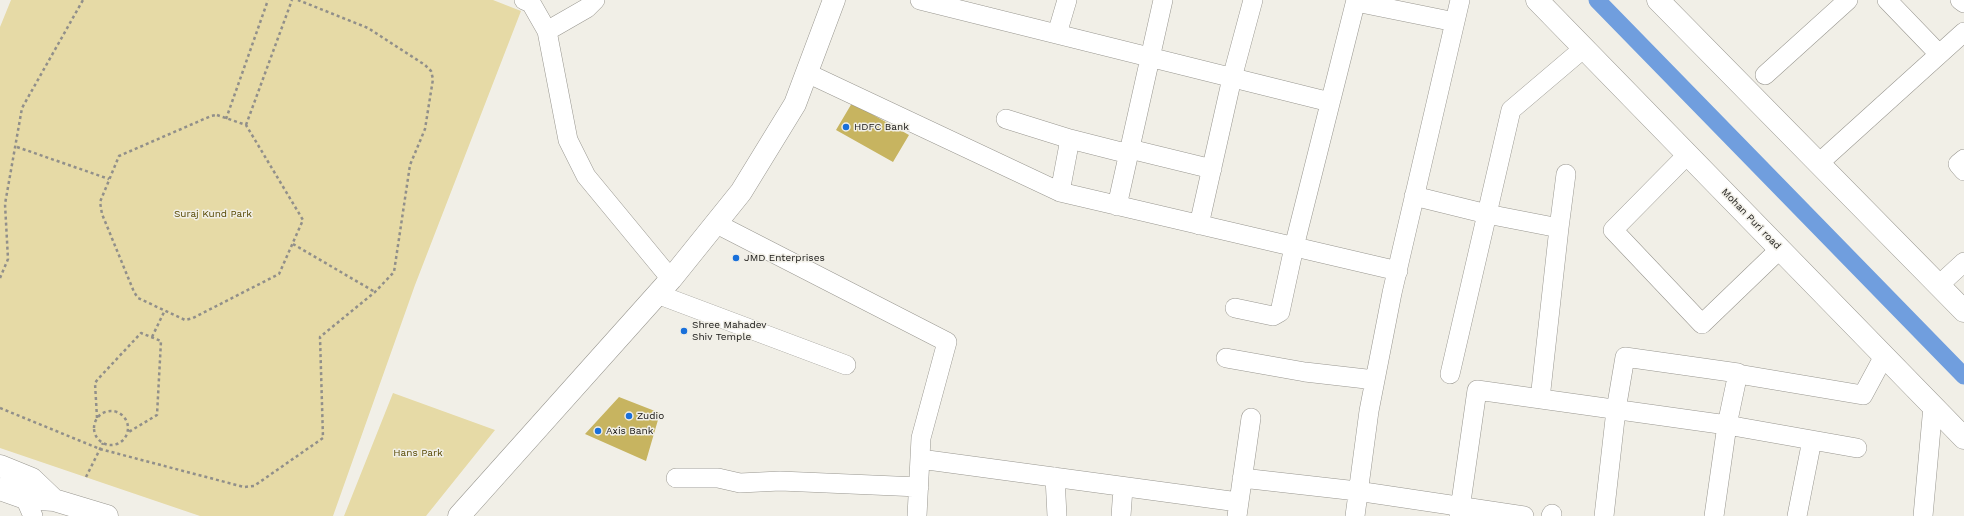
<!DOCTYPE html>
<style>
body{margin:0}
canvas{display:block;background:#f1efe7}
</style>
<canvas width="1964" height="516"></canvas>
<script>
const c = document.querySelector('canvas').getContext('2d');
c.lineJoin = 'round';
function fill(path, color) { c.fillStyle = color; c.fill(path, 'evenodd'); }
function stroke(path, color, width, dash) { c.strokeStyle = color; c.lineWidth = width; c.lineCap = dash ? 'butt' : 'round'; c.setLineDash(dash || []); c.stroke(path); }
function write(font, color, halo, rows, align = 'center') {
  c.font = font + ' "Work Sans",sans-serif'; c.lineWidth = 3; c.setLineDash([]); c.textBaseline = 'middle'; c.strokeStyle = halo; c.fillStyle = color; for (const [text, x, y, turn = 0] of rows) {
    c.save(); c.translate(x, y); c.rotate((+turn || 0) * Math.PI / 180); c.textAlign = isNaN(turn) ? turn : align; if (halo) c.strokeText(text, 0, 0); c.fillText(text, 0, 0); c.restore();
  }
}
fill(new Path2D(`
 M 11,0 L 493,0 L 521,11 L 415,285 L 333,516 L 200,516 L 0,448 L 0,27 Z
 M 393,393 L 495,430 L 426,516 L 344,516 Z`), '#e6daa6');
stroke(new Path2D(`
 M 1597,0 L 1964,376`), '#709ede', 17);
fill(new Path2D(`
 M 852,103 L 909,135 L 893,162 L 836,130 Z
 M 619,397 L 660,413 L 646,461 L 585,434 Z`), '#c7b460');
const street = new Path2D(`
 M 524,0 L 531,3 L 547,31 L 568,140 L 586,176 L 671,279
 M 920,0 L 1330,102
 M 1887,0 L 1939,54
 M 1960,0 L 1964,3
 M 1356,2 L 1455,22
 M 547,31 L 587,8 L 595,0
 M 1057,34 L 1067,0
 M 807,73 L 1060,192 L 1398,271
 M 1765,75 L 1848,0
 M 1006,119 L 1070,139
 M 1130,149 L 1212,169
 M 1688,154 L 1613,230 L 1702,324 L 1780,249
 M 1964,159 L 1958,164 L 1964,171
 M 1819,163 L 1964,32
 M 1060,192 L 1070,139 L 1129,154
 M 1414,196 L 1487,214 L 1559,228 L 1540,399
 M 1117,206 L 1163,0
 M 715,223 L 947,342 L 921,438 L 917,516
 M 1199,225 L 1232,78 L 1253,0
 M 1559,228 L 1566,174
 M 1939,285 L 1964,262
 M 657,294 L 846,365
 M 1235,308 L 1273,316 L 1280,312 L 1294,247 L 1356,0
 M 1226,358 L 1305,372 L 1375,380
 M 1450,374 L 1511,110 L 1584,48
 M 1738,374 L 1863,395 L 1884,356
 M 920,459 L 1238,502
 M 1055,477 L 1057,516
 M 676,478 L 718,478 L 740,483 L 780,481 L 919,487
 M 1242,478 L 1357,491 L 1524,516
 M 30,486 L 25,498 L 33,516
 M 1121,516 L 1123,488
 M 1237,516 L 1251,418
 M 1355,516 L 1369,411 L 1392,293 L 1460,0
 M 1459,516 L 1477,390 L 1727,425 L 1857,448
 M 1551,516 L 1552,514
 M 1604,516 L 1616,410 L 1625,357 L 1738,373 L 1727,425 L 1714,516
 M 1797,516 L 1812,440
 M 1923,516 L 1933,406`);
const secondary = new Path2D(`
 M 1537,0 L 1964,438
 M 1658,0 L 1964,311
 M 0,466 L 32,479 L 54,500
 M 0,489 L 25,498 L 54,500 L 107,516
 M 459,516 L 671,279 L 741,192 L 795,104 L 834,0`);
stroke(street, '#999790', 20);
stroke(secondary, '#999790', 23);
stroke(new Path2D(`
 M 217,115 L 246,125 L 303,220 L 279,274 L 193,318 L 185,320 L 138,298 L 134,292 L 102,214 L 100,202 L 119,156 L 211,116 Z
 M 226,119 L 268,0
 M 246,125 L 292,0
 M 17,147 L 109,179
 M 293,244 L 375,292
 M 0,278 L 8,259 L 5,204 L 22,108 L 83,0
 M 152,337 L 165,310
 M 0,408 L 100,449 L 244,487 L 254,486 L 323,438 L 320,337 L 375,292 L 394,272 L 410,165 L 425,129 L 433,79 L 431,71 L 425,65 L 368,28 L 298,0
 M94 428a17 17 0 1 1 34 0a17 17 0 1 1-34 0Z
 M 97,418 L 95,383 L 98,379 L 141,333 L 161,341 L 157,415 L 127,433
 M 86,477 L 103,443`), '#918f8a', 2.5, [3, 3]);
stroke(street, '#fff', 19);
stroke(secondary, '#fff', 22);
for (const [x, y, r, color] of [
 [846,127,4,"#1970da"],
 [736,258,4,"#1970da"],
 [684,331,4,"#1970da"],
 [629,416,4,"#1970da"],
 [598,431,4,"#1970da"]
]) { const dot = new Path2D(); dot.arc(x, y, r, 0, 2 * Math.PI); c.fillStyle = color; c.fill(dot); stroke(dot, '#f1efe7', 1.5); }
write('10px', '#161513', '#f1efe7', [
 ["HDFC Bank",854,127],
 ["JMD Enterprises",744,258],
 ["Shree Mahadev",692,325],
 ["Shiv Temple",692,337],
 ["Zudio",637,416],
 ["Axis Bank",606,431]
], 'left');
write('10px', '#564802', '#f1efe7', [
 ["Suraj Kund Park",213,214],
 ["Hans Park",418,453]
]);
write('10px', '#161513', '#f1efe7', [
 ["Mohan Puri road",1751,219,46]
]);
</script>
